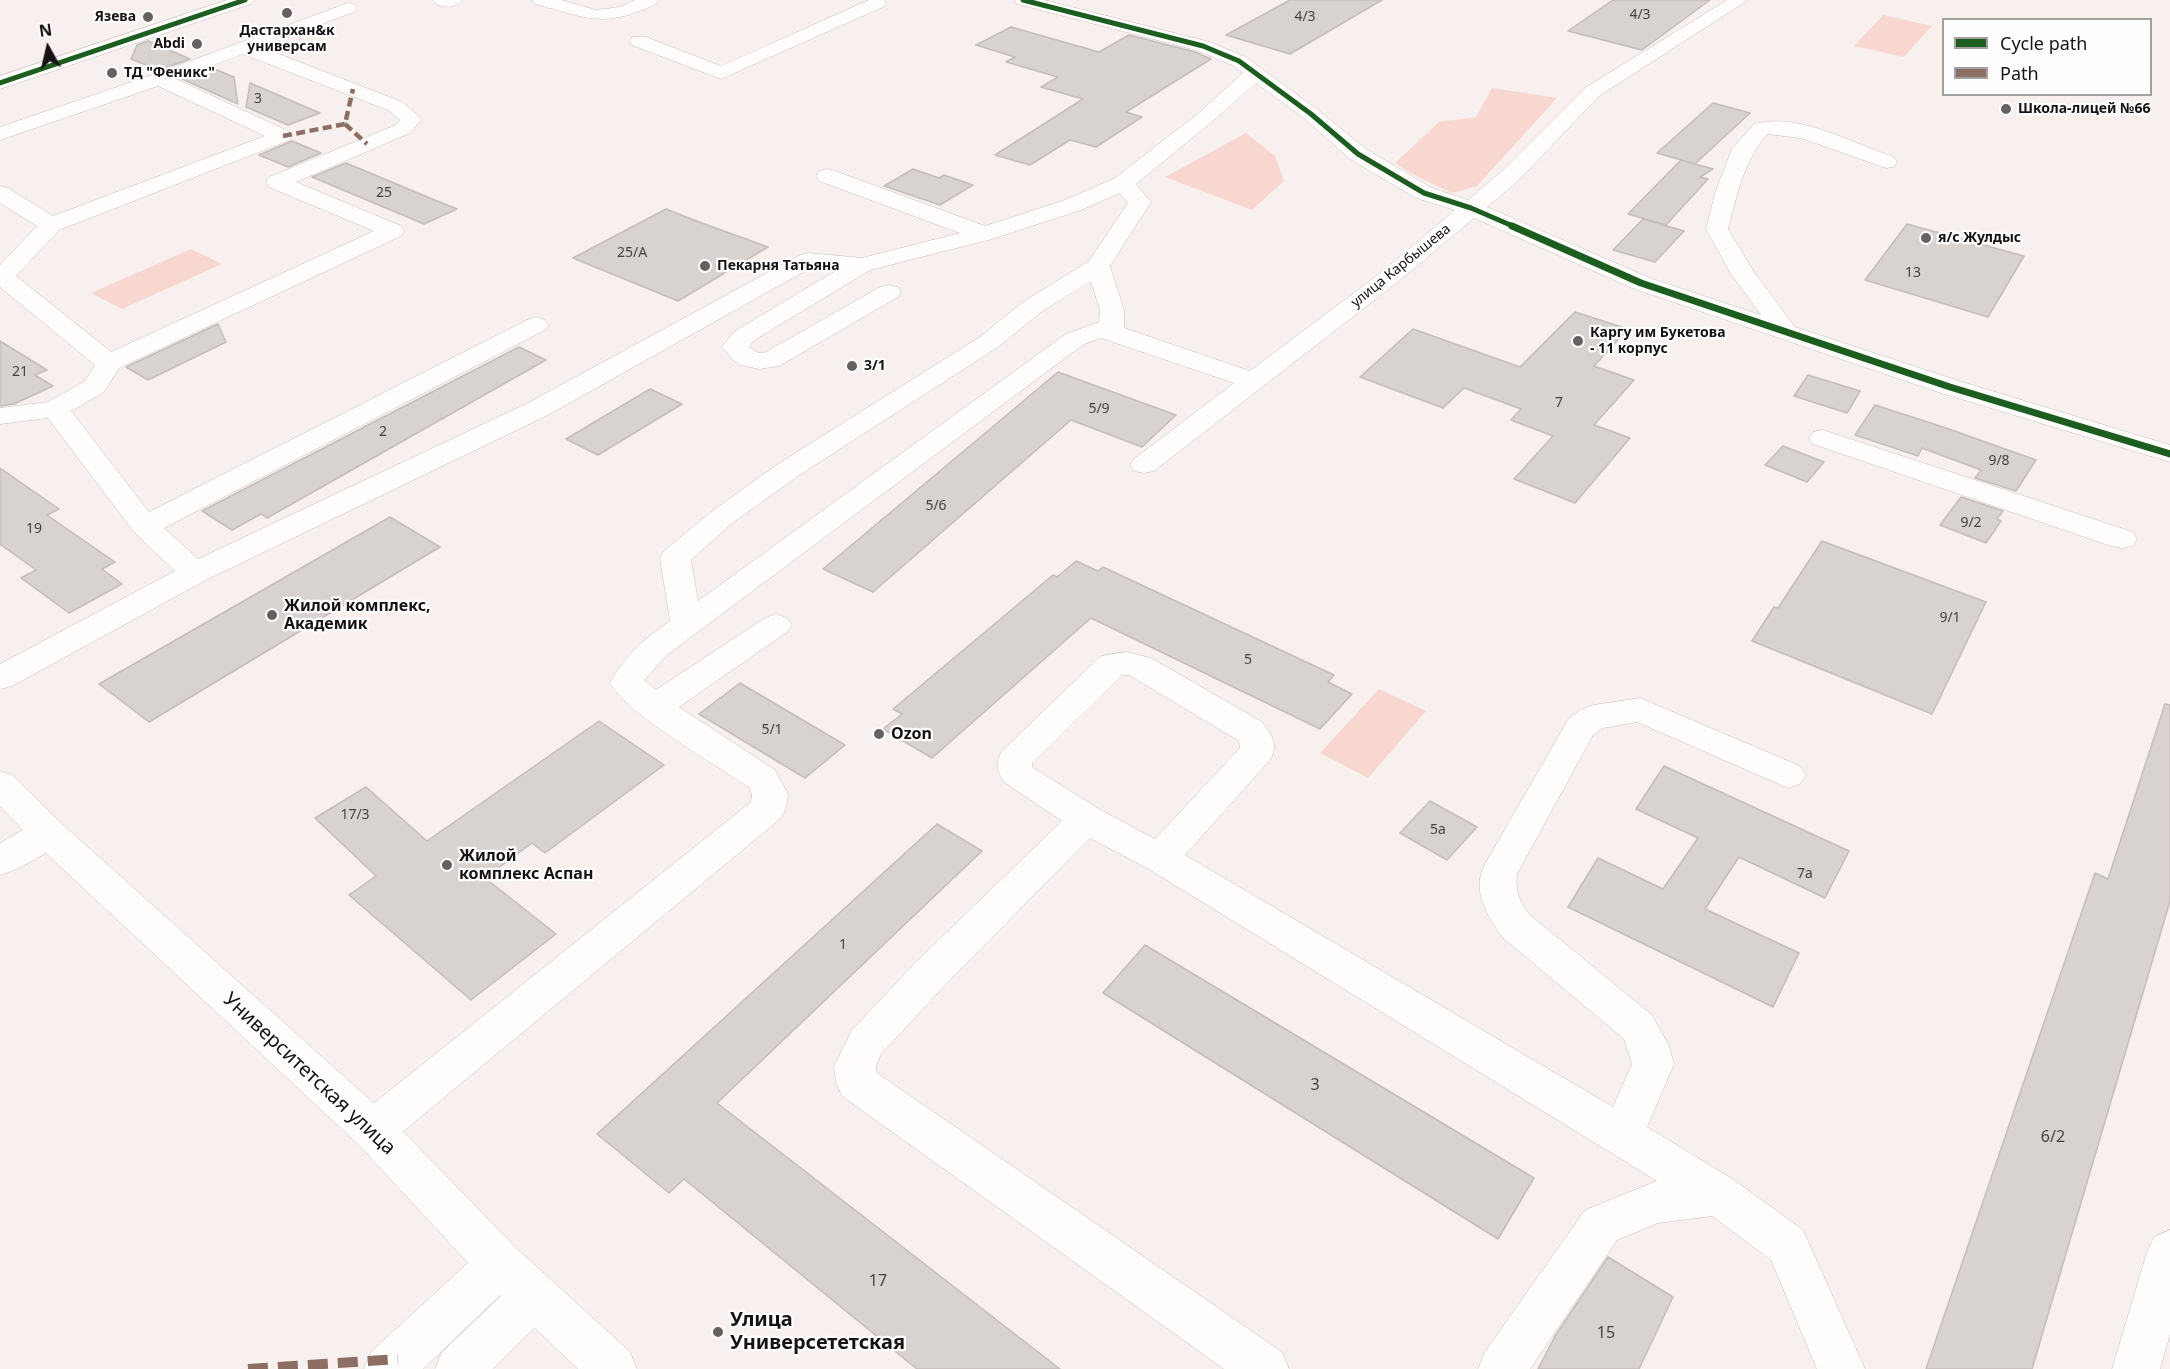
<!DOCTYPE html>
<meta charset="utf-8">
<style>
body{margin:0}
#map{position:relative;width:2170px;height:1369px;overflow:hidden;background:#f8f0ee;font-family:"Noto Sans",sans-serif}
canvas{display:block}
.legend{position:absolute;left:1942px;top:18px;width:210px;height:78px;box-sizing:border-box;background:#fefefe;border:2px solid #a2a0a0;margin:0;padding:8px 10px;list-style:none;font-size:18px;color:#181312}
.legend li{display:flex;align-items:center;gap:12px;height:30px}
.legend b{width:30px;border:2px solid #a2a0a0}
.north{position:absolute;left:18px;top:18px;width:60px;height:60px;-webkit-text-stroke:4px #fefefe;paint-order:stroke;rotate:352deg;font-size:16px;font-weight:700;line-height:24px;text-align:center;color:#181312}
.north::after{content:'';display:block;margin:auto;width:21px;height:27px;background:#181312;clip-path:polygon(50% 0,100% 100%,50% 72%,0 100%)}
</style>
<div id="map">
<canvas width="2170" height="1369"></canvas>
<ul class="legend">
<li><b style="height:8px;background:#1b5e20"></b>Cycle path</li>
<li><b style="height:8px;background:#8d6e63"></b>Path</li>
</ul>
<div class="north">N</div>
</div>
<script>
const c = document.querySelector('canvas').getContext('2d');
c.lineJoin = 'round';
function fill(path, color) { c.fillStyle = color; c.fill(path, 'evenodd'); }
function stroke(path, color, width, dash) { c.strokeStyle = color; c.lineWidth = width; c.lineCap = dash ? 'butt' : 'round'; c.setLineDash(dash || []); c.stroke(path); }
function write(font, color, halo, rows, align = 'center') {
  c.font = font + ' "Noto Sans",sans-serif'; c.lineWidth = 4.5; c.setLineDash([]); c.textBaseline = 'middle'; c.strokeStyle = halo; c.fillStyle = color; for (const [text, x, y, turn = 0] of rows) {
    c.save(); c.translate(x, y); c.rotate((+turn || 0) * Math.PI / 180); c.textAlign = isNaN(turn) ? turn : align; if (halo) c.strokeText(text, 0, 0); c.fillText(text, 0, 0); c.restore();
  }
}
fill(new Path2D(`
 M 1883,15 L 1932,26 L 1904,57 L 1854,46 Z
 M 1492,88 L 1557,98 L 1477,186 L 1452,193 L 1414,175 L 1395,163 L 1439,122 L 1476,117 Z
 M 1246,133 L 1275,156 L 1284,181 L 1252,210 L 1165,177 Z
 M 191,249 L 222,264 L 122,309 L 91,293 Z
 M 1379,689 L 1426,711 L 1368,778 L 1320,753 Z`), '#f8d7d0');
const building = new Path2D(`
 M 1290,0 L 1382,0 L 1290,54 L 1226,35 Z
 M 1613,0 L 1710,0 L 1642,50 L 1568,31 Z
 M 1011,27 L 1099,52 L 1129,35 L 1195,52 L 1211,59 L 1126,112 L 1142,117 L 1096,147 L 1070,140 L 1030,165 L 995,155 L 1083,99 L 1041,87 L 1058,77 L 1006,62 L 1015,57 L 976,45 Z
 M 148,41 L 190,59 L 159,70 L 131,59 L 137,45 Z
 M 212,68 L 234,77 L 238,104 L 182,79 Z
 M 250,83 L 320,113 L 288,125 L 246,107 Z
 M 1713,103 L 1750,113 L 1695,164 L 1657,153 Z
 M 292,141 L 321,153 L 288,167 L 259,155 Z
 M 1681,160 L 1713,169 L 1700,177 L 1708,179 L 1666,225 L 1628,214 Z
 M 346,163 L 430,198 L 457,209 L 424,224 L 312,177 Z
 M 913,169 L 939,178 L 944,175 L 973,185 L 940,205 L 884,186 Z
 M 666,209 L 699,222 L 768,247 L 678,301 L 573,258 Z
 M 1643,219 L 1684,231 L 1655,262 L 1613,250 Z
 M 1907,224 L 2024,256 L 1988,317 L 1865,280 Z
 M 1575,312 L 1628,329 L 1594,366 L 1634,380 L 1594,425 L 1630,438 L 1575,503 L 1514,479 L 1553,436 L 1511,420 L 1521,409 L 1464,388 L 1443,408 L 1360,377 L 1413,329 L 1520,367 Z
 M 218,324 L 226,342 L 148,380 L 126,367 Z
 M 0,341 L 47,370 L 35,375 L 53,386 L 14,404 L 0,406 Z
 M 519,347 L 546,360 L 267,518 L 261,514 L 232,530 L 202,511 Z
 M 1058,372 L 1176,415 L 1142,447 L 1071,420 L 873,592 L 823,569 Z
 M 1808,375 L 1860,391 L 1847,413 L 1794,396 Z
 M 650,389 L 682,404 L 598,455 L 566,439 Z
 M 1875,405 L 1946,428 L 2036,460 L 2016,491 L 1975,478 L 1981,470 L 1922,448 L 1918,456 L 1855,435 Z
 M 1783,446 L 1824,462 L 1807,482 L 1765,465 Z
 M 0,468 L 59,509 L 47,515 L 115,562 L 102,569 L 122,584 L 69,613 L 21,578 L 36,570 L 0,544 Z
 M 1961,497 L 2003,511 L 1997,519 L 2001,521 L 1986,543 L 1940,525 Z
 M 390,517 L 440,547 L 149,722 L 99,684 Z
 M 1822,541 L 1986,602 L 1932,714 L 1752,641 L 1774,607 L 1778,608 Z
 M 1076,561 L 1098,571 L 1103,567 L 1334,675 L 1328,682 L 1352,694 L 1320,729 L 1091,618 L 932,758 L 883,729 L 902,714 L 893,709 L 1053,575 L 1057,577 Z
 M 740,683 L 845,745 L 805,778 L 699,714 Z
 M 2165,704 L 2170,705 L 2170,901 L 2032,1369 L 1926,1369 L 2095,873 L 2108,879 Z
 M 599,721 L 664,765 L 545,853 L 532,843 L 485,878 L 556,934 L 471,1000 L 349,895 L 376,876 L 315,818 L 366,787 L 427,841 Z
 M 1664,766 L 1849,851 L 1825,898 L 1739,857 L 1705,909 L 1799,953 L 1773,1007 L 1568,907 L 1598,858 L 1663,889 L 1698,838 L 1636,809 Z
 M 1430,801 L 1477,827 L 1447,860 L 1400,833 Z
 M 937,824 L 982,851 L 717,1103 L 1060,1369 L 917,1369 L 684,1179 L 669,1193 L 597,1134 Z
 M 1145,945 L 1534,1178 L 1498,1239 L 1103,993 Z
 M 1608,1257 L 1673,1297 L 1639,1369 L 1538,1369 L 1555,1336 Z`);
fill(building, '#d8d2d0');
stroke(building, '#c3bdbc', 1.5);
const minor = new Path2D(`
 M 227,0 L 254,0 L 251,4 L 0,89 L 0,76 Z
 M 432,0 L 462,0 C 455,9 439,9 432,0 Z
 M 532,0 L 561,0 L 596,10 L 620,7 L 635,0 L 659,0 L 656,4 C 603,29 588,18 535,4 Z
 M 869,0 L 884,0 L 886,3 L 883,7 L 721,79 L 632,45 L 630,41 L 632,37 L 646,37 L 721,66 Z
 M 1014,0 L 1044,0 L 1210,42 L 1246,57 L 1318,110 L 1366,149 L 1432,188 L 1468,200 L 1502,171 L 1585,88 L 1727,0 L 1748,0 L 1599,96 L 1518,181 L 1487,207 L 1650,278 L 1761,315 L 1731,274 L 1706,229 L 1716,190 L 1732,149 L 1754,124 C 1800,112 1851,143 1894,157 L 1897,162 L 1894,167 L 1886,168 L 1801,138 L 1767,134 C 1744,161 1737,195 1728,229 L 1754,272 L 1795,327 L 1959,381 L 2170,445 L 2170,462 L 1941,393 L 1632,288 L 1474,218 L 1399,281 L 1154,471 L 1144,473 L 1134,471 L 1130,465 L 1134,459 L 1234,383 L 1101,338 L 1084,344 L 668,654 L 644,680 L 656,690 L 765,618 L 776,614 L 787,618 L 792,625 L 787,632 L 679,707 L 775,770 L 788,794 L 786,808 L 781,818 L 388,1144 L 373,1149 L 358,1144 L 352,1130 L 358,1116 L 751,802 L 752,794 L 749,787 C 715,764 628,715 610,683 C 628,652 641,642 670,621 L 660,558 L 664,551 L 711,512 L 778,464 L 980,337 L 1023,302 L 1089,261 L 1128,203 L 1120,193 L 1081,210 L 992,239 L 870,270 L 753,341 L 749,347 L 758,353 L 764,353 L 880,287 L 889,285 L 898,287 L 901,292 L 898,297 L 779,366 L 759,369 L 741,365 L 733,360 L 722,347 L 735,331 L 837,270 L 812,267 L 548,415 L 206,580 L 12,686 L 0,689 L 0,664 L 175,571 L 134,532 L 48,418 L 0,424 L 0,408 L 48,402 L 85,381 L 95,365 L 0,287 L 0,265 L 37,226 L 0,203 L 0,186 L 8,188 L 53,216 L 265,136 L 158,86 L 0,140 L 0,127 L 152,75 L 348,3 L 354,4 L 357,8 L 354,12 L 261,47 L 402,102 L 422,119 L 410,133 L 296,182 L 401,226 L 404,231 L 401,236 L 119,368 L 104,392 L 71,411 L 149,512 L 527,320 L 536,317 L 545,320 L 549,325 L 545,330 L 164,528 L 198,559 L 528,403 L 800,255 L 808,253 L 862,258 L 960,233 L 819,181 L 816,176 L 819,171 L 827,169 L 835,171 L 985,226 L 1065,200 L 1115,178 L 1200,112 L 1243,73 L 1232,65 L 1196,50 L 1017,4 ZM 243,54 L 388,110 L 400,120 L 396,125 L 269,177 L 266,182 L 269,187 L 374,231 L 111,352 L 16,276 L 59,230 L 290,140 L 293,136 L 290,132 L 176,79 ZM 1256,83 L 1304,118 L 1350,159 L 1416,198 L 1455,210 L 1383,271 L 1250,371 L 1124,328 L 1124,310 L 1110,266 L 1151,202 L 1136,184 L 1214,120 ZM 1091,281 L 1100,310 L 1099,322 L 1066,334 L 698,601 L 691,560 L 731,524 L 798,476 L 998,347 L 1041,312 Z
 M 1823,430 L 2133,532 L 2137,539 L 2133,546 L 2122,548 L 2111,546 L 1813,444 L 1809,438 L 1813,432 Z
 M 1127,652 L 1151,658 L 1262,722 C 1272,735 1279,745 1270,760 L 1185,855 L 1613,1107 L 1632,1064 L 1624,1039 L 1502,937 C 1487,915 1471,890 1485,864 L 1569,718 L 1582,709 L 1594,705 L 1640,698 L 1800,766 L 1806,775 L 1800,784 L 1788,788 L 1637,722 L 1603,728 L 1593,735 L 1517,874 C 1515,891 1519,902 1530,915 L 1652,1015 L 1669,1046 L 1674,1064 L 1647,1127 L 1734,1180 L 1803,1230 L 1865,1369 L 1817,1369 L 1771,1260 L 1712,1216 L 1658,1223 L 1617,1240 L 1530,1369 L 1478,1369 L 1485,1352 L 1585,1210 L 1657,1181 L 1147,868 L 1090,838 L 944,986 L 881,1054 L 876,1066 L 877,1073 L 1282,1352 L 1289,1369 L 1224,1369 L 842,1096 L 836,1083 L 834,1066 L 852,1030 L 916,962 L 1062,821 L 1004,782 C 997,771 995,763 1002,751 L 1101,656 ZM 1122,675 L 1129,675 L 1239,741 L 1240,748 L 1155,839 L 1099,809 L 1032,767 L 1032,763 Z
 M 48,819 L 61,823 L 66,833 C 56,851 20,869 0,875 L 0,843 L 35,823 Z
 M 2170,1230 L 2170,1334 L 2160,1369 L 2112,1369 L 2147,1252 L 2154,1237 Z
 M 500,1242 L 516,1248 L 523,1264 L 516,1280 L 423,1369 L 364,1369 L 371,1352 L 484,1248 Z
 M 534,1273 L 550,1280 L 557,1296 L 550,1312 L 493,1369 L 435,1369 L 442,1352 L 518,1280 Z`);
const major = new Path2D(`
 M 0,771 L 12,775 L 61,823 L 388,1116 L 516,1248 L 630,1352 L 637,1369 L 578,1369 L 484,1280 L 358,1144 L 35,843 L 0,806 Z`);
stroke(minor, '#c5c0be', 1);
stroke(major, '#c5c0be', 1);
fill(minor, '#fefdfc');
fill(major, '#fefdfc');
stroke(new Path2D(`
 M 345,124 L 367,144
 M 283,136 L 345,124 L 353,89`), '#8d6e63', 4.5, [9, 4.5]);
stroke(new Path2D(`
 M 248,1369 L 398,1359`), '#8d6e63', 10, [20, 10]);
stroke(new Path2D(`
 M 1023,0 L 1203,46 L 1239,61 L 1311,114 L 1358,154 L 1424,193 L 1471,208 L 1515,227
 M 0,83 L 245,0`), '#1b5e20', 5);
stroke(new Path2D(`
 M 1512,226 L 1641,283 L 1950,387 L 2170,454`), '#1b5e20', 7);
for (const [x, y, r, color] of [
 [287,13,6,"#66605f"],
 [148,17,6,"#66605f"],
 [197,44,6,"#66605f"],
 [112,73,6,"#66605f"],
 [2006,109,6,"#66605f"],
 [1926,238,6,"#66605f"],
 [705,266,6,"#66605f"],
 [1578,341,6,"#66605f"],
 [852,366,6,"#66605f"],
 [272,615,6,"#66605f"],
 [879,734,6,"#66605f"],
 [447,865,6,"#66605f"],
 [718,1332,6,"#66605f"]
]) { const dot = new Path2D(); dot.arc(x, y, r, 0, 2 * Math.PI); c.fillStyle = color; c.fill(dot); stroke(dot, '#fefefe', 2); }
write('14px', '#484342', null, [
 ["4/3",1640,15],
 ["4/3",1305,17],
 ["3",258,99],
 ["25",384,193],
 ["25/А",632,253],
 ["13",1913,273],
 ["21",20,372],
 ["7",1559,403],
 ["5/9",1099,409],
 ["2",383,432],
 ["9/8",1999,461],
 ["5/6",936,506],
 ["9/2",1971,523],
 ["19",34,529],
 ["9/1",1950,618],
 ["5",1248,660],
 ["5/1",772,730],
 ["17/3",355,815],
 ["5а",1438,830],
 ["7а",1805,874],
 ["1",843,945]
]);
write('bold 14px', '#181312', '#fefefe', [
 ["Язева",136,17,"right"],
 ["Дастархан&к",287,31,"center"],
 ["универсам",287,47,"center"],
 ["Abdi",185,44,"right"],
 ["ТД \"Феникс\"",124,73],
 ["Школа-лицей №66",2018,109],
 ["я/c Жулдыс",1938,238],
 ["Пекарня Татьяна",717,266],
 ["Каргу им Букетова",1590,333],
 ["- 11 корпус",1590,349],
 ["3/1",864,366]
], 'left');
write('14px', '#181312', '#fefefe', [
 ["улица Карбышева",1401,266,-39]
]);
write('bold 16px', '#181312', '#fefefe', [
 ["Жилой комплекс,",284,606],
 ["Академик",284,624],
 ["Ozon",891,734],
 ["Жилой",459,856],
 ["комплекс Аспан",459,874]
], 'left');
write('16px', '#484342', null, [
 ["3",1315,1085],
 ["6/2",2053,1137],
 ["17",878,1281],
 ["15",1606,1333]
]);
write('20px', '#181312', '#fefefe', [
 ["Университетская улица",309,1074,43]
]);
write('bold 20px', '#181312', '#fefefe', [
 ["Улица",730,1320],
 ["Универсететская",730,1343]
], 'left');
</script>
